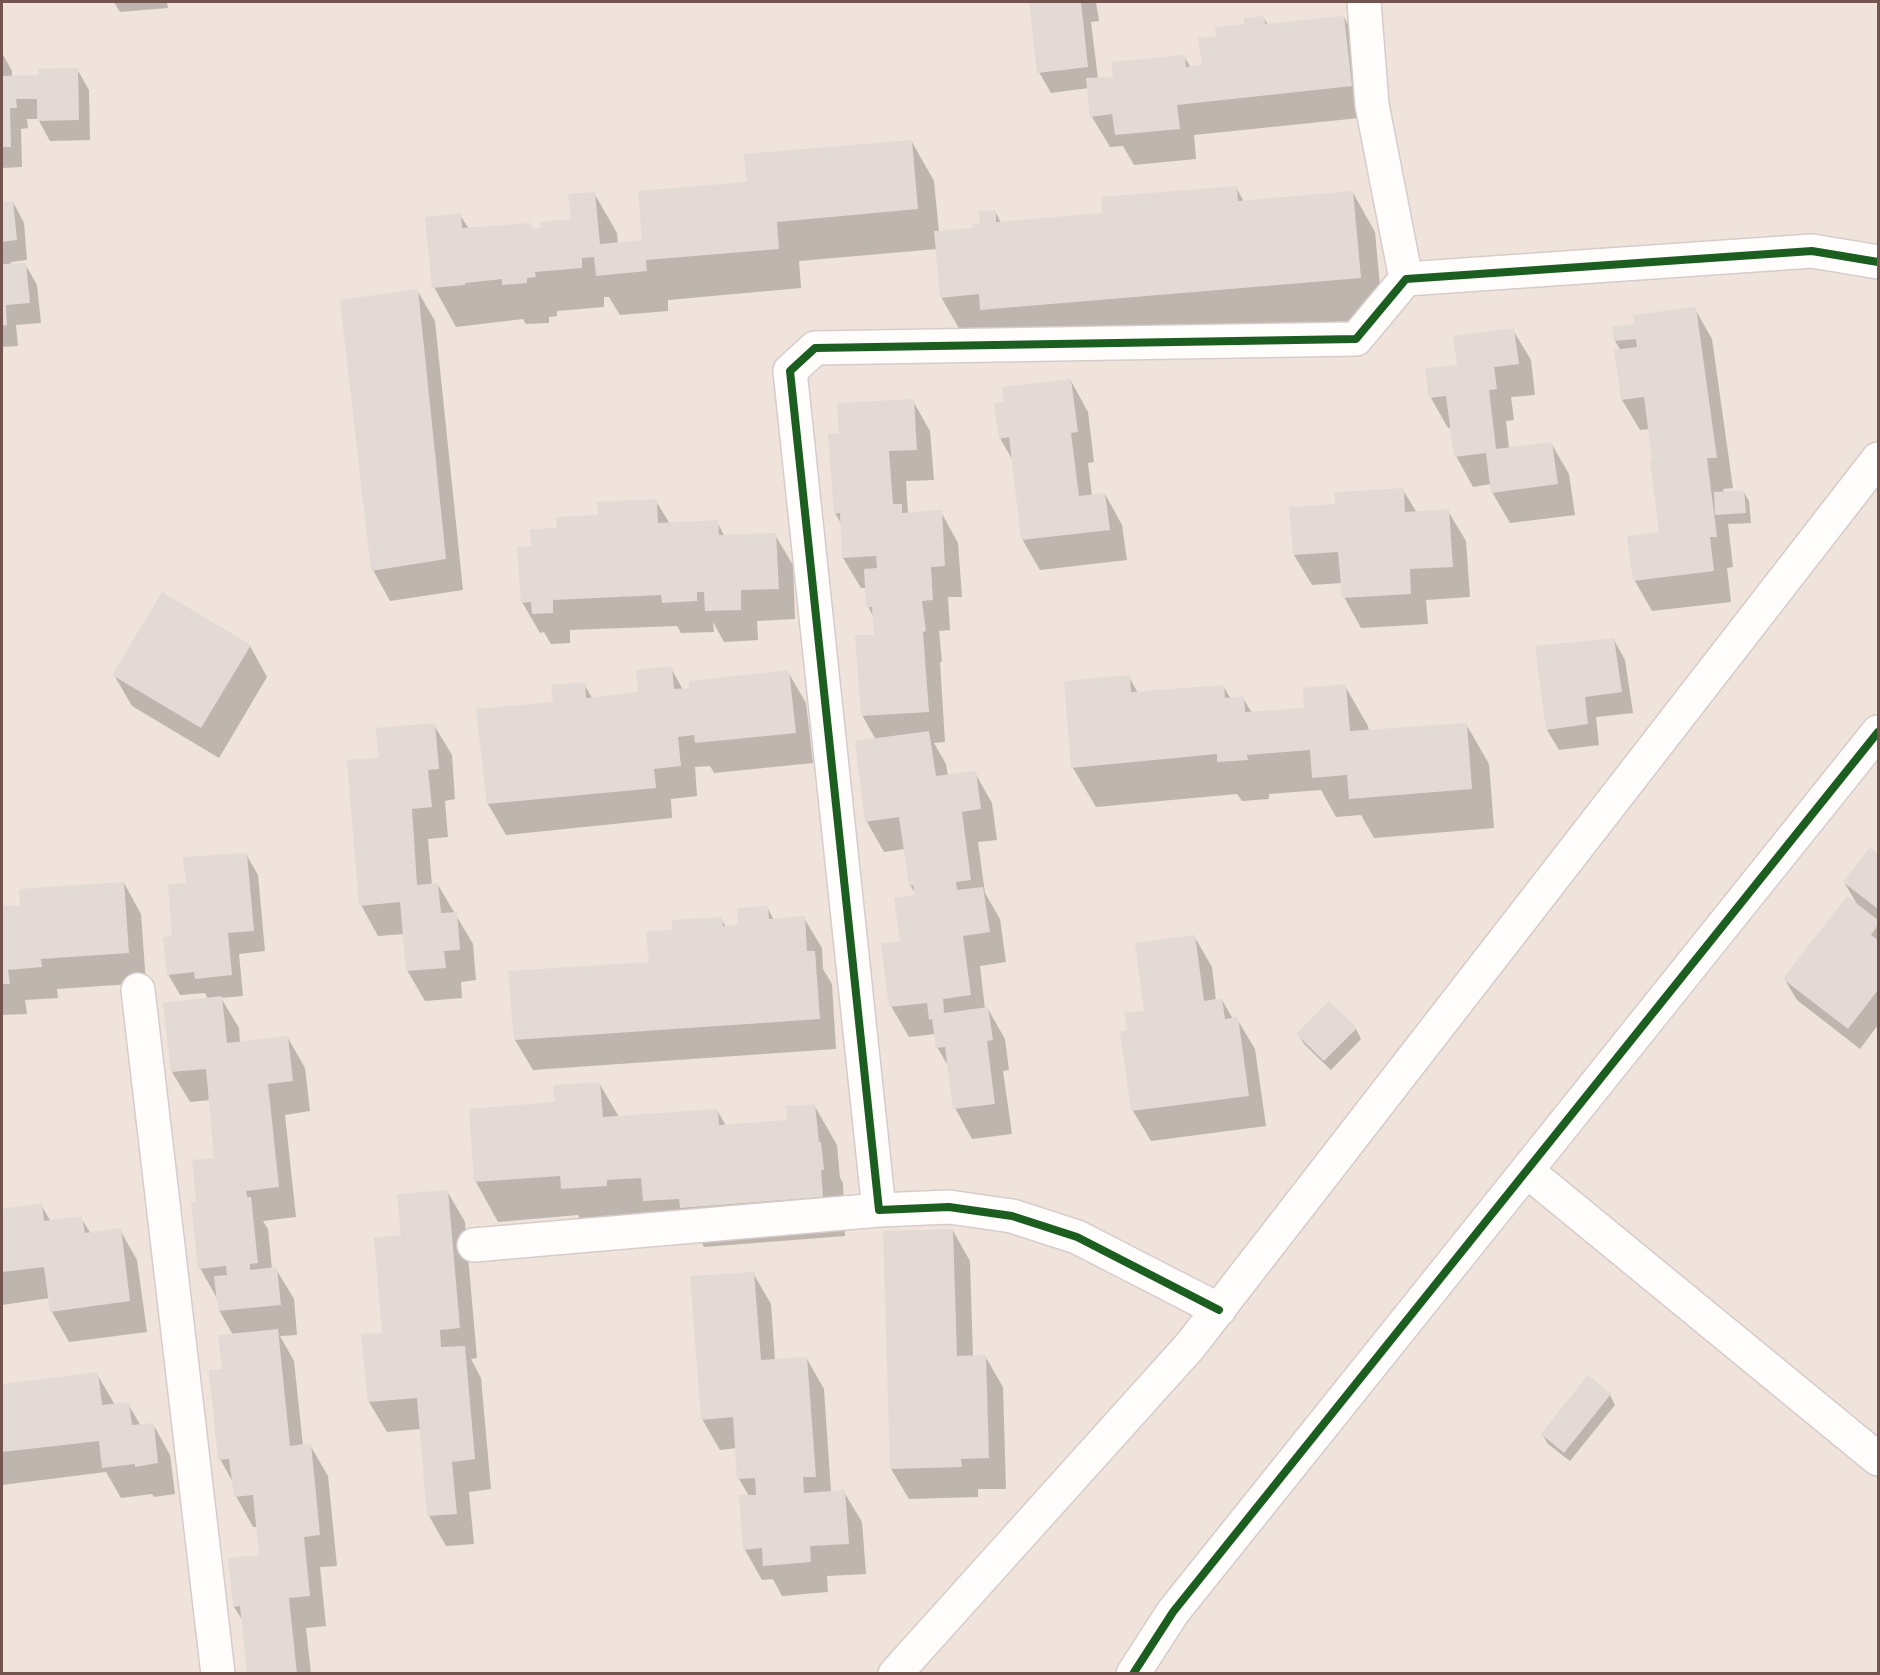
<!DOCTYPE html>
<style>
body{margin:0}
#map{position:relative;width:1880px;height:1675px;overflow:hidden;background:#f7f2ed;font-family:Raleway,sans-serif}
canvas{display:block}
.frame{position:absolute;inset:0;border:3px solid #73554f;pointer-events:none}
</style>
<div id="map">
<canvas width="1880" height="1675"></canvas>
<div class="frame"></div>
</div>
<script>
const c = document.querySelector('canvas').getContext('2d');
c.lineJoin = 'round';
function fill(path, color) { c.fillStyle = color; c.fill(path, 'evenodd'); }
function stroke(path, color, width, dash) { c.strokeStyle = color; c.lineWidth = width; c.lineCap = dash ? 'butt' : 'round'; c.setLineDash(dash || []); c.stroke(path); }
fill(new Path2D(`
 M 2,2 L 1878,2 L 1878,1673 L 2,1673 Z`), '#efe3db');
fill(new Path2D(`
 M 114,2 L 167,2 L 168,8 L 120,12 Z
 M 1031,2 L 1096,2 L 1099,21 L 1091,22 L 1098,79 L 1114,78 L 1184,56 L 1191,68 L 1204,66 L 1217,38 L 1263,17 L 1268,25 L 1344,17 L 1361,48 L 1369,117 L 1194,135 L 1196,159 L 1134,165 L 1123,146 L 1110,147 L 1092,117 L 1089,88 L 1051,93 L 1039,72 Z
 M 2,53 L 12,71 L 12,77 L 40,77 L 77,69 L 89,90 L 90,140 L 50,141 L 38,119 L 27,119 L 28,128 L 21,129 L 22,167 L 2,168 Z
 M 912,142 L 934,181 L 939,232 L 974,229 L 982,225 L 995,211 L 1001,223 L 1104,214 L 1236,187 L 1244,202 L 1353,193 L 1375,232 L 1383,318 L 1005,349 L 964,337 L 941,297 L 937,249 L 799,261 L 801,288 L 668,300 L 668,311 L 620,315 L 609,297 L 604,297 L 604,307 L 557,311 L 557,316 L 549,317 L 549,323 L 526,324 L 523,319 L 456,327 L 434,287 L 460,215 L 469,229 L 530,224 L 533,230 L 572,220 L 594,193 L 617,233 L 618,244 L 644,242 L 748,183 Z
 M 13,202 L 24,223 L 27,260 L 11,262 L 11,265 L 25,264 L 37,285 L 41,323 L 16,325 L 18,346 L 2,347 L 2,203 Z
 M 417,290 L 435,321 L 463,590 L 390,601 L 373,570 Z
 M 1695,309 L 1712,339 L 1733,488 L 1723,489 L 1724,493 L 1743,491 L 1749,501 L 1751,523 L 1728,524 L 1733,567 L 1727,568 L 1731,602 L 1652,611 L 1635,581 L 1660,533 L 1650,429 L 1640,430 L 1622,400 L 1621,351 L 1615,341 L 1614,329 L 1636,325 Z
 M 1513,330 L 1531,360 L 1535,395 L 1511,397 L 1514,420 L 1506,421 L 1509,448 L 1551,443 L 1569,474 L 1575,515 L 1510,523 L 1492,492 L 1491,484 L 1473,487 L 1456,456 L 1452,428 L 1448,428 L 1431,398 L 1459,366 Z
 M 1071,381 L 1088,412 L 1094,462 L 1088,463 L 1092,496 L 1105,494 L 1122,525 L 1127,560 L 1040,570 L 1022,539 L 1013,461 L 1000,438 Z
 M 913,401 L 930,431 L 934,480 L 906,481 L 908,514 L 941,512 L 958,543 L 962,597 L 948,597 L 950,630 L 939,631 L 942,662 L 940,662 L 945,742 L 934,743 L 946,764 L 948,776 L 975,773 L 992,803 L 997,840 L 978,842 L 985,893 L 1000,919 L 1006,962 L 980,966 L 985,1009 L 988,1009 L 1005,1039 L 1009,1070 L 1003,1071 L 1012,1134 L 972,1139 L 955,1108 L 950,1069 L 937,1047 L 935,1034 L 909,1037 L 891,1006 L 902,942 L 917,896 L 910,885 L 905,849 L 884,852 L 867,822 L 876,740 L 862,715 L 875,636 L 874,618 L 868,606 L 867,588 L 861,588 L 843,558 L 842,525 L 835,513 L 841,436 Z
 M 1403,490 L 1417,513 L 1448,511 L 1466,541 L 1470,597 L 1426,600 L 1428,624 L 1361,628 L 1344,597 L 1342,583 L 1312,585 L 1294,555 Z
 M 656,501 L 670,524 L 717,522 L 725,537 L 775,535 L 793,565 L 795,619 L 757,621 L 758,640 L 724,642 L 713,622 L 714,632 L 681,633 L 677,626 L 570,630 L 570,643 L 551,644 L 544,632 L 540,633 L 522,602 L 533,547 L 558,529 Z
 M 1614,640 L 1625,660 L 1633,713 L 1596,717 L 1599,745 L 1559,750 L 1547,730 Z
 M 250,646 L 267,677 L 219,758 L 132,706 L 114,675 Z
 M 671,668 L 683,690 L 788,672 L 806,703 L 813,763 L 714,773 L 710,766 L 695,767 L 697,796 L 671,799 L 672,818 L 506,835 L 488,804 L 478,710 L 554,703 L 584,684 L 592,698 L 640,694 Z
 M 1129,677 L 1138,693 L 1223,686 L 1231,699 L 1243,698 L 1252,713 L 1306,709 L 1345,686 L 1368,726 L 1369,732 L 1466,724 L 1489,764 L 1494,828 L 1374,838 L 1361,815 L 1336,817 L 1321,790 L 1269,794 L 1269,799 L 1242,801 L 1237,794 L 1096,807 L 1073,768 Z
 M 434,725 L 452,755 L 455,799 L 445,801 L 448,837 L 428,839 L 432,885 L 438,885 L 473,944 L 476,980 L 461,982 L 462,998 L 425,1001 L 407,970 L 404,934 L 378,936 L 361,905 L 379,759 Z
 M 1870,849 L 1878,856 L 1878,1025 L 1860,1049 L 1797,1000 L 1785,980 L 1858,906 L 1844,882 Z
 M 246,854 L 258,875 L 265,951 L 239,954 L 243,996 L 221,998 L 239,1028 L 240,1043 L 288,1038 L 305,1068 L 310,1111 L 285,1115 L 296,1217 L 263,1221 L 268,1229 L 272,1269 L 276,1269 L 294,1299 L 297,1335 L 280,1336 L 294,1361 L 303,1446 L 310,1445 L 328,1476 L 337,1566 L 320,1567 L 326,1626 L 306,1628 L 311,1674 L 248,1674 L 243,1621 L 234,1607 L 261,1557 L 257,1527 L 253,1527 L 236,1496 L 234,1484 L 220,1459 L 223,1370 L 233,1335 L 219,1310 L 218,1300 L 200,1268 L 197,1202 L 216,1159 L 210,1100 L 190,1102 L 172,1072 L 208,999 L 205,993 L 180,995 L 168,974 L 174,938 L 187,884 Z
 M 124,883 L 141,914 L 146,983 L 57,989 L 58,998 L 25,1000 L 27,1014 L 2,1015 L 2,907 L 21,906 Z
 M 767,907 L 774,920 L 804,918 L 822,948 L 823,969 L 832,984 L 836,1049 L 533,1070 L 515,1040 L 650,963 L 674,931 L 721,919 L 726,927 L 740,926 Z
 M 1194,936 L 1212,967 L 1216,1001 L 1222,1000 L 1233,1019 L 1237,1019 L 1255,1049 L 1266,1126 L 1151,1141 L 1133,1111 L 1128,1032 L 1146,1012 Z
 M 1356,1029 L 1361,1039 L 1331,1070 L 1304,1044 L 1298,1034 Z
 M 599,1083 L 619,1117 L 717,1110 L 726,1126 L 789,1121 L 814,1105 L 837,1145 L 840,1178 L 843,1183 L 845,1236 L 704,1247 L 699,1238 L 585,1229 L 578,1215 L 498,1222 L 476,1182 L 470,1110 L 556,1104 Z
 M 447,1191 L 465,1222 L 477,1358 L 471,1359 L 481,1378 L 491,1489 L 469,1492 L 474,1544 L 446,1546 L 429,1516 L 421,1429 L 387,1432 L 369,1402 L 402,1237 Z
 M 41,1205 L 51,1222 L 81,1218 L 91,1234 L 120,1230 L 137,1260 L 147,1332 L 69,1342 L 52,1312 L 50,1298 L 2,1305 L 2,1210 Z
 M 953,1231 L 970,1261 L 973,1357 L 985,1356 L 1003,1387 L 1006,1489 L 978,1489 L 978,1497 L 909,1499 L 891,1469 Z
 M 753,1273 L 771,1304 L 775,1360 L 807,1359 L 824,1389 L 831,1492 L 844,1492 L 862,1522 L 866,1574 L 827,1576 L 828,1592 L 782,1596 L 773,1579 L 762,1580 L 745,1550 L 749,1496 L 739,1479 L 737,1448 L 720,1450 L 702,1419 Z
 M 97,1374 L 115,1405 L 128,1404 L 141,1426 L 153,1424 L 170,1455 L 175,1494 L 154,1497 L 152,1494 L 121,1498 L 106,1472 L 2,1485 L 2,1385 Z
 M 1610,1395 L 1615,1405 L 1570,1461 L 1548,1444 L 1542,1434 Z`), '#0003');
fill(new Path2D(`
 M 1029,2 L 1081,2 L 1088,67 L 1037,73 Z
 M 1264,16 L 1265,24 L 1344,16 L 1352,86 L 1177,105 L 1180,129 L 1115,135 L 1112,114 L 1090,117 L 1086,78 L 1113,77 L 1111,62 L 1185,55 L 1186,67 L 1202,65 L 1198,38 L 1216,37 L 1215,27 L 1244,24 L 1244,18 Z
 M 78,68 L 79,120 L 37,121 L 37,99 L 16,99 L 17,108 L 10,108 L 11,147 L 2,147 L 2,76 L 39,75 L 38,69 Z
 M 912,140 L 918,209 L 777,222 L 779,249 L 646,260 L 647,271 L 596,276 L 594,257 L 582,258 L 582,268 L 535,272 L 536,277 L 527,278 L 527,283 L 502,285 L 502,279 L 465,283 L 465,285 L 432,288 L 425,217 L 461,213 L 462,228 L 531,223 L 532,229 L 541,228 L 540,222 L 571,219 L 568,194 L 595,192 L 600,244 L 642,240 L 638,191 L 747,182 L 744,154 Z
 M 1237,186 L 1238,201 L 1353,191 L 1361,278 L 980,310 L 979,294 L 940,298 L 934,231 L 973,228 L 972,224 L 980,223 L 979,211 L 996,210 L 996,222 L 1102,213 L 1101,197 Z
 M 13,201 L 17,240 L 2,242 L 2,202 Z
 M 26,263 L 30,303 L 6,305 L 7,325 L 2,326 L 2,264 Z
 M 418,289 L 446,559 L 371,571 L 340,300 Z
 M 1696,307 L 1717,458 L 1707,458 L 1717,537 L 1710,537 L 1714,571 L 1633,581 L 1627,536 L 1659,532 L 1650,461 L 1652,460 L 1644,397 L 1621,400 L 1614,350 L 1637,347 L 1636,339 L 1614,341 L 1612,327 L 1634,324 L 1633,315 Z
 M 1514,328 L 1519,364 L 1494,367 L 1497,389 L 1489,390 L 1496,449 L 1552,442 L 1558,484 L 1491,493 L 1486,453 L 1454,457 L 1446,396 L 1429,398 L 1425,368 L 1457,365 L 1453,336 Z
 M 1071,379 L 1078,432 L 1071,433 L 1079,496 L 1105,493 L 1110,530 L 1021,540 L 1009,437 L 999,439 L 994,403 L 1004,402 L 1002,387 Z
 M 914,399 L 917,450 L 889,451 L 893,504 L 902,504 L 902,513 L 942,510 L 945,566 L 931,567 L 933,600 L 922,601 L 926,631 L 923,632 L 929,712 L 861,716 L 855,635 L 874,635 L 872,607 L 866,607 L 864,569 L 877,568 L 876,556 L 842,558 L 840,513 L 834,514 L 828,434 L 839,434 L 837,403 Z
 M 1404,488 L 1405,512 L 1449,509 L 1453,567 L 1410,569 L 1411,594 L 1342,598 L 1338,552 L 1293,555 L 1289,507 L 1335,504 L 1335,492 Z
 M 1744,490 L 1746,513 L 1715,515 L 1714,492 Z
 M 657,499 L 658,523 L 718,520 L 719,535 L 776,533 L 779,589 L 741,590 L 741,610 L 705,611 L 704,592 L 697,592 L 697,601 L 662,603 L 661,595 L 553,600 L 553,613 L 532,614 L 531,602 L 521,603 L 517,547 L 531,546 L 530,529 L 557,528 L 556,517 L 598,515 L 597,502 Z
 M 162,592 L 251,645 L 201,728 L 112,675 Z
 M 1614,638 L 1622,692 L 1585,697 L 1588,724 L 1546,730 L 1535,646 Z
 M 672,666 L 674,689 L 689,688 L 689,681 L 789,670 L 796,733 L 695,743 L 694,735 L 678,737 L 681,766 L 654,769 L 656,788 L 487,804 L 476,709 L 553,702 L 551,685 L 585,682 L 586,698 L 638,692 L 636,670 Z
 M 1130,675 L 1131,692 L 1224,685 L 1225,698 L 1244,696 L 1245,712 L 1304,708 L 1303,688 L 1346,684 L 1350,731 L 1467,723 L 1472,789 L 1349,799 L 1347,775 L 1312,778 L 1310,750 L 1247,755 L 1248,760 L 1217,762 L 1217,754 L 1071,768 L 1064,681 Z
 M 435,723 L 439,769 L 428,770 L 432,807 L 412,809 L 417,885 L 438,883 L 441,913 L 457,912 L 460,950 L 444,951 L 446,968 L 406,971 L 400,902 L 359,906 L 347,760 L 378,758 L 376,728 Z
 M 929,731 L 936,776 L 976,771 L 981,809 L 962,812 L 971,880 L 956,882 L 957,890 L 983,887 L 990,932 L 963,936 L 971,995 L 943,999 L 944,1013 L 988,1007 L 993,1040 L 987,1041 L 995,1104 L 953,1109 L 945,1047 L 936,1048 L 932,1019 L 929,1020 L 927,1003 L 889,1007 L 881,944 L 900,941 L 894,898 L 915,895 L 913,885 L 909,886 L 899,817 L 865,822 L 855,741 Z
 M 1870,847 L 1878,854 L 1878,909 L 1843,882 Z
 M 247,853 L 254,931 L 228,933 L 232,975 L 195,979 L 194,972 L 167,975 L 163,937 L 172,936 L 168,884 L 186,883 L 183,857 Z
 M 124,882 L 129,953 L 41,959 L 42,967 L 8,970 L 10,984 L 2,984 L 2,906 L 20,905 L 19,889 Z
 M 1847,896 L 1878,920 L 1878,925 L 1871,935 L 1878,940 L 1878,990 L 1848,1029 L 1783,979 Z
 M 768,906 L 769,919 L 805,916 L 807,951 L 815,951 L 820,1019 L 514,1040 L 508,971 L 649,962 L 646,931 L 673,930 L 671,920 L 722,917 L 723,926 L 738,925 L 737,908 Z
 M 1195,935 L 1204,1001 L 1222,998 L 1225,1019 L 1238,1017 L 1249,1096 L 1131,1111 L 1120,1031 L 1127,1030 L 1124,1013 L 1144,1011 L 1135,943 Z
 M 222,996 L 227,1043 L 288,1036 L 293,1081 L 268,1084 L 279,1187 L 246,1191 L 247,1197 L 251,1197 L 258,1263 L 250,1264 L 250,1270 L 277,1267 L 281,1305 L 218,1311 L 214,1276 L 227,1275 L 226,1266 L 198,1269 L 191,1202 L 196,1201 L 192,1160 L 214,1158 L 206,1069 L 171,1072 L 163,1003 Z
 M 1329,1001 L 1357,1028 L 1324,1061 L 1296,1034 Z
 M 600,1082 L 603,1117 L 718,1109 L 719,1125 L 787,1120 L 786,1106 L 815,1104 L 819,1142 L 821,1142 L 824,1170 L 821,1170 L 823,1197 L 680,1208 L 679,1199 L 643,1201 L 641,1178 L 607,1180 L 607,1186 L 561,1189 L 560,1176 L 474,1182 L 469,1109 L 555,1102 L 553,1085 Z
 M 448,1190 L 460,1328 L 440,1330 L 441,1347 L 465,1346 L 475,1459 L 452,1462 L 457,1514 L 427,1516 L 417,1398 L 368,1402 L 361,1334 L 382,1333 L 374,1238 L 401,1235 L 397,1194 Z
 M 42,1203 L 44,1221 L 82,1216 L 85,1233 L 121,1228 L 130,1301 L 50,1312 L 44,1267 L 2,1272 L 2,1209 Z
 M 953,1229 L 957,1356 L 986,1355 L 989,1458 L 961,1459 L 962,1467 L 890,1469 L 883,1231 Z
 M 754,1272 L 761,1360 L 807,1357 L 816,1477 L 803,1477 L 804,1493 L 845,1490 L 849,1544 L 810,1546 L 811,1562 L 763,1566 L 762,1548 L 743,1550 L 739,1495 L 756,1495 L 755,1478 L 737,1479 L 733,1417 L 701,1420 L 690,1276 Z
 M 278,1329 L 290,1446 L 311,1443 L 320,1535 L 304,1537 L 310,1596 L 289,1598 L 297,1674 L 247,1674 L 240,1606 L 233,1607 L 228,1558 L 259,1555 L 253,1495 L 234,1497 L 229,1459 L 218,1460 L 209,1370 L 222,1369 L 218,1335 Z
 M 98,1372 L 102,1405 L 129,1402 L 132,1425 L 154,1423 L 158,1463 L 135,1467 L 135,1464 L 102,1468 L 99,1441 L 2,1452 L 2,1384 Z
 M 1588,1375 L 1611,1394 L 1564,1453 L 1541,1434 Z`), '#e3dad5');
const minor = new Path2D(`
 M 1364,2 L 1372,105 L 1406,279
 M 138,990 L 218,1674
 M 1527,1171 L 1878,1459
 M 474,1245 L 879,1210
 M 1219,1310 L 1077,1237 L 1012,1216 L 949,1207 L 879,1210 L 790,371 L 815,348 L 1356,339 L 1406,279 L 1812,251 L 1878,262
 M 1133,1674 L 1173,1612 L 1878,732`);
const secondary = new Path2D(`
 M 895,1674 L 1190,1346 L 1878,459`);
stroke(minor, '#d6cdca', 36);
stroke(secondary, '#d6cdc9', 36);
stroke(minor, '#fefdfc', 33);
stroke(secondary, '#fefdfc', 33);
stroke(new Path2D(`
 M 1219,1310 L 1077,1237 L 1012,1216 L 949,1207 L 879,1210 L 790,371 L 815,348 L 1356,339 L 1406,279 L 1812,251 L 1878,262
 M 1133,1674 L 1173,1612 L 1878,732`), '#1b5e20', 8);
</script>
